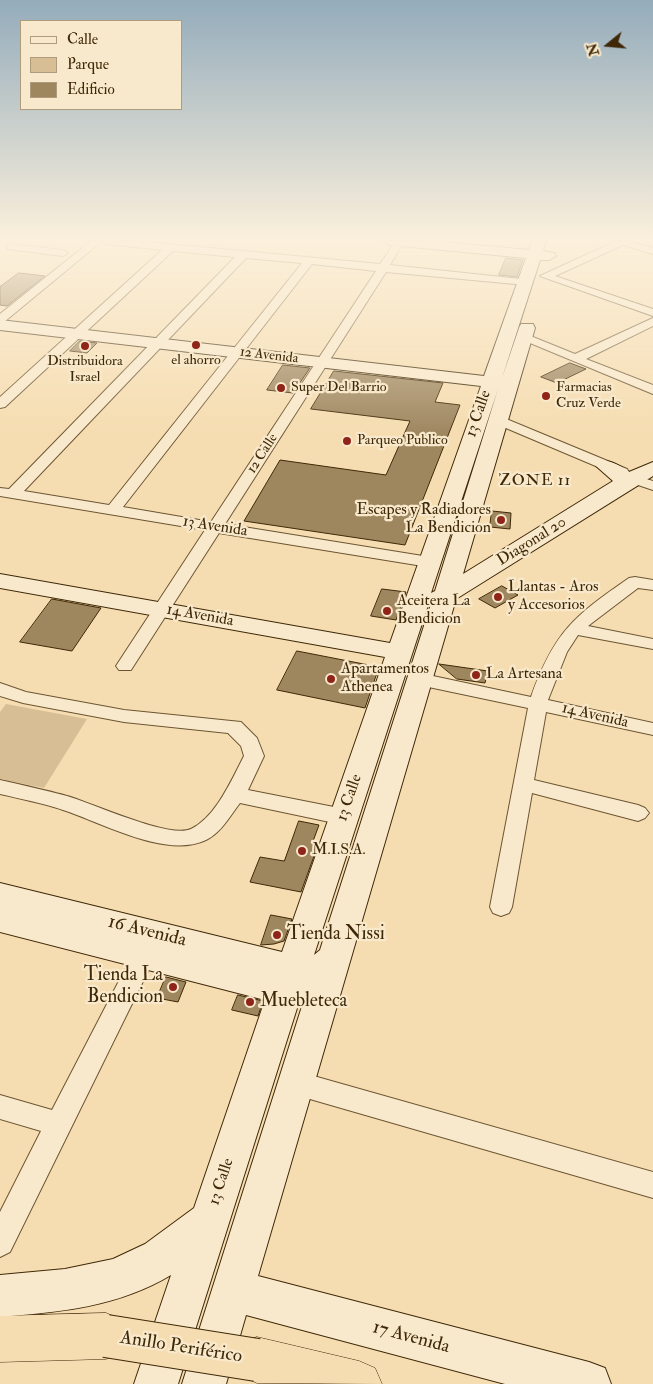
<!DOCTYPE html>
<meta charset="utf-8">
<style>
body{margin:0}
#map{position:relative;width:653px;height:1384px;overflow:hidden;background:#f6ddb1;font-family:"IM FELL Double Pica",serif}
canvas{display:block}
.legend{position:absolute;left:20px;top:20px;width:162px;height:90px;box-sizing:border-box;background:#f9e9cc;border:1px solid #ae9c7d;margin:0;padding:6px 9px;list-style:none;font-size:15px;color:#3e2807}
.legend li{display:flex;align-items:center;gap:10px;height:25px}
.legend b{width:25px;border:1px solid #ae9c7d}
.north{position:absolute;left:583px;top:20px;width:50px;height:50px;-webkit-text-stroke:4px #f9e9cc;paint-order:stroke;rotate:253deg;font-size:14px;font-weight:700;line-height:20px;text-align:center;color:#3e2807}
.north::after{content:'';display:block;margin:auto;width:18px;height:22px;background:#3e2807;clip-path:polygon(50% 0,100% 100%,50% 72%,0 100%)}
</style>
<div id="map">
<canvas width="653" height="1384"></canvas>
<ul class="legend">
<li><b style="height:6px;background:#f9e9cc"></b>Calle</li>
<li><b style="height:14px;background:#d7be94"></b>Parque</li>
<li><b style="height:14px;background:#9e865f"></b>Edificio</li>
</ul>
<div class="north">N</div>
</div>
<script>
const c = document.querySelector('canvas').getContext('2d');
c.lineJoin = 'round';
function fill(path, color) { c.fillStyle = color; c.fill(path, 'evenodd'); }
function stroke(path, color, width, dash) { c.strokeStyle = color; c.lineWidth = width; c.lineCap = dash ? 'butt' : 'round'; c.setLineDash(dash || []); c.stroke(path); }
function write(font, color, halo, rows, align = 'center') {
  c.font = font + ' "IM FELL Double Pica",serif'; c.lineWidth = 4.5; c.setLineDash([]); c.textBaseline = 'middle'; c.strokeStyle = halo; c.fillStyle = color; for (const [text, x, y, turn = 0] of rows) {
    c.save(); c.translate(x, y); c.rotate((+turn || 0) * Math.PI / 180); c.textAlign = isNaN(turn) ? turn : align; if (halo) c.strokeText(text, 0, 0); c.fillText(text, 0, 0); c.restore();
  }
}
fill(new Path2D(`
 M 6,704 L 87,719 L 44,788 L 0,779 L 0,712 Z`), '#d7be94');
const building = new Path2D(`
 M 506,258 L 523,260 L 517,277 L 499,275 Z
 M 19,273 L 45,276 L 7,306 L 0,305 L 0,287 Z
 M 80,341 L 97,343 L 87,353 L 70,351 Z
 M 570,363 L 586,369 L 557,383 L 541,377 Z
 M 283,365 L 310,368 L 293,393 L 267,390 Z
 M 334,371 L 443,383 L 435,402 L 460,405 L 405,545 L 244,521 L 280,460 L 386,475 L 410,421 L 311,409 Z
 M 492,511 L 511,513 L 510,529 L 490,527 Z
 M 502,586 L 518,595 L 495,608 L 479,599 Z
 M 382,589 L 406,592 L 396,620 L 371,616 Z
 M 52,599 L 101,608 L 72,651 L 20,642 Z
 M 297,651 L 379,667 L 365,708 L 277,690 Z
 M 439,664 L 488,671 L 485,683 L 457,679 Z
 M 299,821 L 319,825 L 312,844 L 318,845 L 301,892 L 250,882 L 260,857 L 284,861 Z
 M 271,915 L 292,919 L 284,941 L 274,944 L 261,945 Z
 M 166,977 L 186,982 L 178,1002 L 157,998 Z
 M 238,995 L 263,1001 L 258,1016 L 232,1010 Z`);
fill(building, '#9e865f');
stroke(building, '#3e2807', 1);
const street = new Path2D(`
 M 91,241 L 137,241 L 380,264 L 396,241 L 404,241 L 390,265 L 530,280 L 532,282 L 526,285 L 386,272 L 225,524 L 429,557 L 437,562 L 435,565 L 429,567 L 219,533 L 131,670 L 119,670 L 116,666 L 205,530 L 0,496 L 0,488 L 9,489 L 235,257 L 173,251 L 5,407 L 0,408 L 0,397 L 162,250 L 107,244 L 102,241 L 4,322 L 0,324 L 0,314 ZM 246,258 L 302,263 L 109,505 L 24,491 ZM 312,264 L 376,271 L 211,522 L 123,507 Z
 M 616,241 L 629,241 L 653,248 L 653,254 L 623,245 L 555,276 L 653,309 L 653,316 L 540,276 Z
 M 11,244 L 63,250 L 68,253 L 63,256 L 7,249 L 7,245 Z
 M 653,318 L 653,326 L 586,359 L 653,385 L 653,394 L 518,338 L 524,334 L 528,335 L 575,354 Z
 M 499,416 L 627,469 L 629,472 L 622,476 L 617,475 L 494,423 L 492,420 L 494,417 Z
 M 643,478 L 653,481 L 653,490 L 638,485 L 636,482 L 638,479 Z
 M 635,577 L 653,580 L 653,590 L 638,588 L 588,626 L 653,639 L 653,649 L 578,635 L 567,652 L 548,700 L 653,723 L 653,735 L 546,712 L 534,780 L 638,805 L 645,808 L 649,813 L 645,818 L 638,821 L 532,793 L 512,907 L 509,913 L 501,916 L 493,913 L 490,907 L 528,708 L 419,685 L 412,683 L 410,679 L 412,675 L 419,673 L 531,697 C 554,632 574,616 629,578 Z
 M 0,683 L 26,692 L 124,710 L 241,722 L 257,738 L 264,756 L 248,790 L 344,809 L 351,812 L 355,817 L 351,822 L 344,825 L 240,803 C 230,816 221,833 206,840 C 166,859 103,823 63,810 C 43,803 21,799 0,794 L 0,780 C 22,785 45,790 67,796 C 92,803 169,839 191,829 C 216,817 232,779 244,756 L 241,746 L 228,733 L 124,722 L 23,703 L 0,696 Z
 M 144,945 L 152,948 L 156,955 L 10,1252 L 0,1257 L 0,1212 L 41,1131 L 0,1119 L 0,1095 L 52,1110 L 136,948 Z
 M 296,1071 L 653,1172 L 653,1198 L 296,1095 L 287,1091 L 283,1083 L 287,1075 Z`);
const secondary = new Path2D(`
 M 383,241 L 434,241 L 529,250 L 532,241 L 546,241 L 543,251 L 554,253 L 556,256 L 549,260 L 540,260 L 502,378 L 519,328 L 521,324 L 533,324 L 535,328 L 463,574 L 613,481 L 596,466 L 599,462 C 611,459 618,465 629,472 L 653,462 L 653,476 L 456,599 L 258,1276 L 589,1362 L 605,1368 L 611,1384 L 505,1384 L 246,1315 L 226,1384 L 182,1384 L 303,1003 L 298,1005 L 178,1384 L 134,1384 L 171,1275 C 118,1307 60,1312 0,1317 L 0,1275 L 65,1269 L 113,1259 L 145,1244 L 194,1208 L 265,1000 L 0,932 L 0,883 L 282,952 L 385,657 L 0,588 L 0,574 L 390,643 L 481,386 L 0,330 L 0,320 L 484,376 L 526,258 L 390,245 ZM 498,389 L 435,591 L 431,593 ZM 429,602 L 431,604 L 320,950 L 314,955 Z`);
const highway = new Path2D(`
 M 106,1313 L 122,1320 L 129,1336 L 122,1352 L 106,1359 L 0,1362 L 0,1316 Z
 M 257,1337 L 359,1361 L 375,1368 L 382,1384 L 257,1383 L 241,1376 L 234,1360 L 241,1344 Z`);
stroke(street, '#6c5532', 2);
stroke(secondary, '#3e2807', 2);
stroke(highway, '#3e2807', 1);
fill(street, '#f9e9cc');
fill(secondary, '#f9e9cc');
fill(highway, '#f6ddb1');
const highwayBridge = new Path2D(`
 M 106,1336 L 257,1360`);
stroke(highwayBridge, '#3e2807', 44, []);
stroke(highwayBridge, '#f6ddb1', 42);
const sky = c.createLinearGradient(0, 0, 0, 435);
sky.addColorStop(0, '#94acbb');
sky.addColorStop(0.55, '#fbf0dc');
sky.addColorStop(1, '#fbf0dc00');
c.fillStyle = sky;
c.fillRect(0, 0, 653, 435);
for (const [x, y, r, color] of [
 [196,345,5,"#8f2418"],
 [85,346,5,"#8f2418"],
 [281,388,5,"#8f2418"],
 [546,396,5,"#8f2418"],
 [347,441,5,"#8f2418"],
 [501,520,5,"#8f2418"],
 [498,597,5,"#8f2418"],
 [387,611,5,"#8f2418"],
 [476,675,5,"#8f2418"],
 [331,679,5,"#8f2418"],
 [302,851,5,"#8f2418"],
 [277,935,5,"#8f2418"],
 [173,987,5,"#8f2418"],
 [250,1002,5,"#8f2418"]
]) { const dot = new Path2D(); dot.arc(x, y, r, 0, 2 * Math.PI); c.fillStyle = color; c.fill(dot); stroke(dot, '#f9e9cc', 2); }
write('14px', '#3e2807', '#f9e9cc', [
 ["12 Avenida",269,356,7],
 ["12 Calle",263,454,-57]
]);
write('14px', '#3e2807', '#f9e9cc', [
 ["el ahorro",196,361,"center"],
 ["Distribuidora",85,362,"center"],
 ["Israel",85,378,"center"],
 ["Super Del Barrio",291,388],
 ["Farmacias",556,388],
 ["Cruz Verde",556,404],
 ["Parqueo Publico",357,441]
], 'left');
write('16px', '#3e2807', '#f9e9cc', [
 ["13 Calle",479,414,-71],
 ["13 Avenida",215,527,9],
 ["Diagonal 20",532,542,-32],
 ["14 Avenida",200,616,10],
 ["14 Avenida",595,716,13],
 ["13 Calle",350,798,-71],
 ["13 Calle",222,1182,-72]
]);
c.letterSpacing = '1px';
write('16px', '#3e2807', '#f9e9cc', [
 ["ZONE 11",535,482]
]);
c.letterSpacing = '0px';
write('16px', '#3e2807', '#f9e9cc', [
 ["Escapes y Radiadores",491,511,"right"],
 ["La Bendicion",491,529,"right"],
 ["Llantas - Aros",508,588],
 ["y Accesorios",508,606],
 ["Aceitera La",397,602],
 ["Bendicion",397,620],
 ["Apartamentos",341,670],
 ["Athenea",341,688],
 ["La Artesana",486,675],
 ["M.I.S.A.",312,851]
], 'left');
write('19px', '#3e2807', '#f9e9cc', [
 ["16 Avenida",147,932,14],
 ["17 Avenida",411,1338,15],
 ["Anillo Periférico",181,1348,9]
]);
write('19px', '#3e2807', '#f9e9cc', [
 ["Tienda Nissi",287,935],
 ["Tienda La",163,976,"right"],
 ["Bendicion",163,998,"right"],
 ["Muebleteca",260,1002]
], 'left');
</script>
